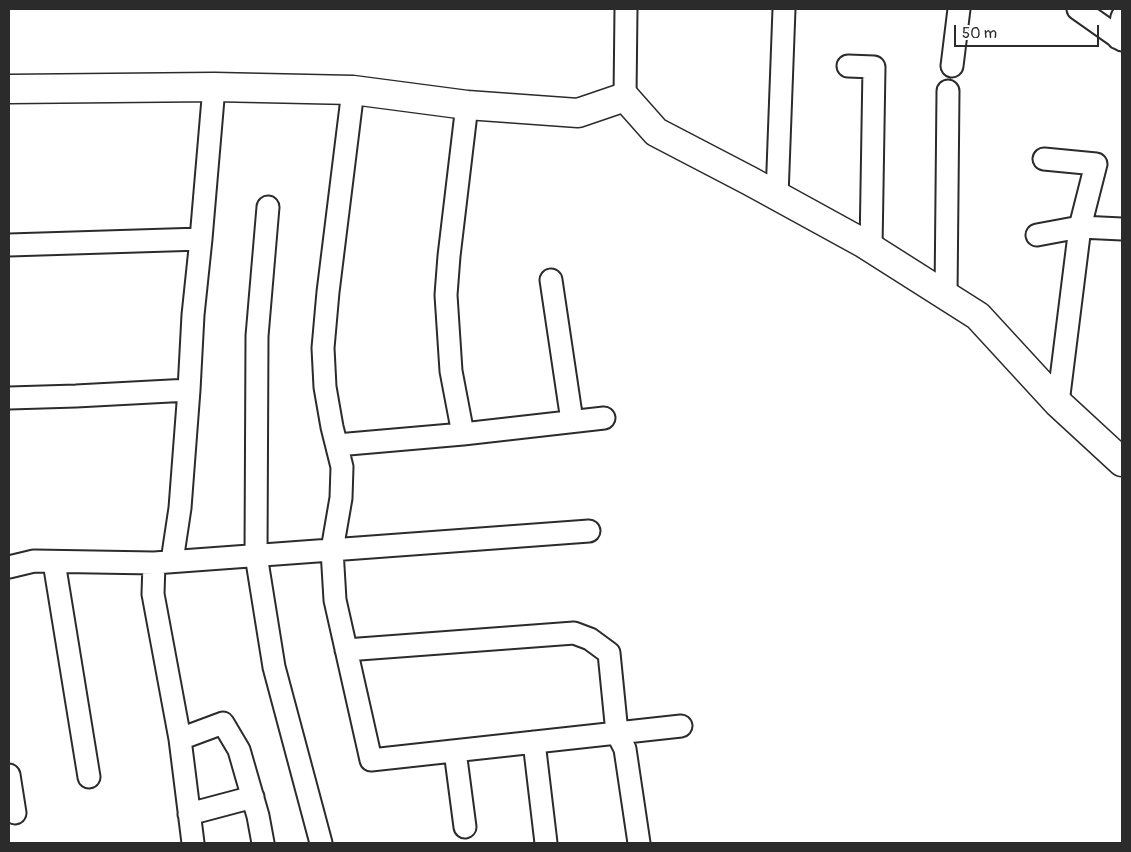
<!DOCTYPE html>
<style>
body{margin:0}
#map{position:relative;width:1131px;height:852px;overflow:hidden;background:#fff;font-family:Pangolin,sans-serif}
canvas{display:block}
.frame{position:absolute;inset:0;border:10px solid #2b2b2b;pointer-events:none}
.scale{position:absolute;left:954px;top:25px;width:145px;height:22px;box-sizing:border-box;border:2px solid #2b2b2b;border-top:0;padding-left:6px;font-size:15px;line-height:18px;white-space:nowrap;color:#2b2b2b;-webkit-text-stroke:4px #fff;paint-order:stroke}
</style>
<div id="map">
<canvas width="1131" height="852"></canvas>
<div class="frame"></div>
<div class="scale">50 m</div>
</div>
<script>
const c = document.querySelector('canvas').getContext('2d');
c.lineJoin = 'round';
function stroke(path, color, width, dash) { c.strokeStyle = color; c.lineWidth = width; c.lineCap = dash ? 'butt' : 'round'; c.setLineDash(dash || []); c.stroke(path); }
const minor = new Path2D(`
 M 1078,9 L 1122,40
 M 1118,38 L 1122,17
 M 848,66 L 874,67 L 871,248
 M 952,66 L 959,9
 M 353,90 L 328,292 L 323,348 L 325,387 L 332,427 L 342,467 L 341,498 L 332,550 L 335,600 L 371,760 L 681,726
 M 625,97 L 626,9
 M 1044,159 L 1096,164 L 1080,227 L 1058,403
 M 777,196 L 784,9
 M 268,207 L 257,336 L 256,555 L 274,667 L 321,843
 M 1037,235 L 1080,227 L 1122,229
 M 9,245 L 201,239
 M 551,280 L 572,421
 M 946,296 L 948,91
 M 9,398 L 76,396 L 189,390
 M 463,434 L 451,371 L 446,295 L 449,256 L 467,105
 M 337,445 L 463,434 L 604,418
 M 172,561 L 180,508 L 189,390 L 193,315 L 201,239 L 214,87
 M 54,562 L 89,777
 M 154,563 L 153,594 L 180,739 L 193,843
 M 9,567 L 34,561 L 154,563 L 589,531
 M 346,650 L 574,633 L 590,639 L 609,653 L 617,733 L 625,749 L 639,843
 M 180,739 L 223,723 L 239,750 L 258,816 L 263,843
 M 534,742 L 546,843
 M 455,751 L 465,827
 M 9,775 L 15,813
 M 189,814 L 253,797`);
const secondary = new Path2D(`
 M 9,89 L 214,87 L 353,90 L 467,105 L 578,113 L 625,97 L 656,132 L 750,181 L 863,243 L 978,316 L 1058,403 L 1122,462`);
stroke(minor, '#2b2b2b', 25);
stroke(secondary, '#2b2b2b', 31);
stroke(minor, '#fff', 21);
stroke(secondary, '#fff', 28);
</script>
